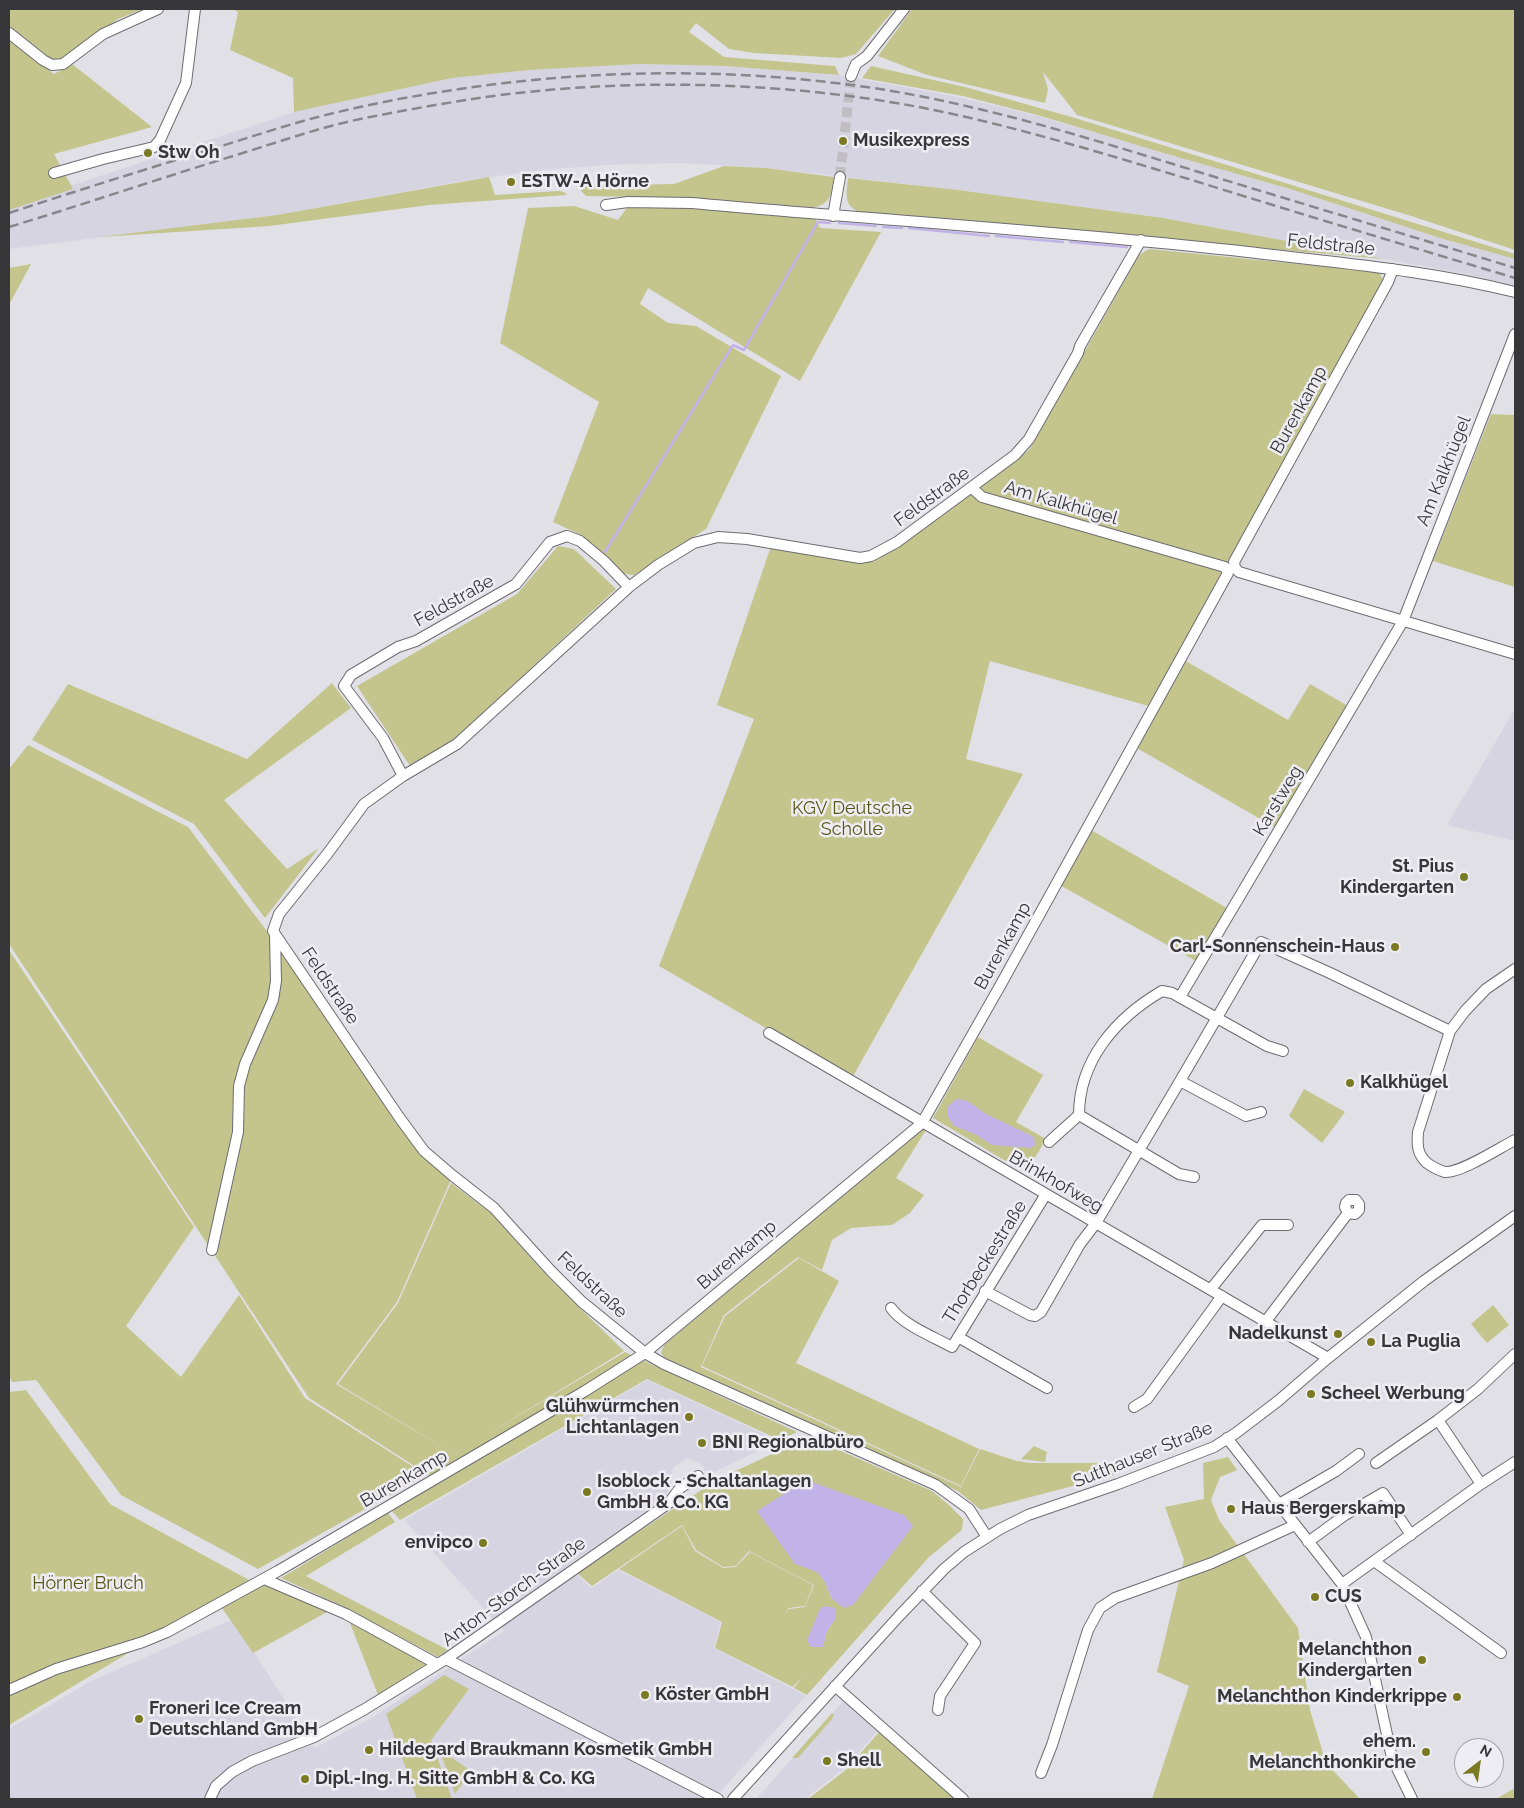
<!DOCTYPE html>
<meta charset="utf-8">
<style>
body{margin:0}
#map{position:relative;width:1524px;height:1808px;overflow:hidden;background:#e2e0e7;font-family:Raleway,sans-serif}
canvas{display:block}
.frame{position:absolute;inset:0;border:10px solid #373739;pointer-events:none}
.north{position:absolute;left:1454px;top:1738px;width:50px;height:50px;box-sizing:border-box;background:#efedf4;border:1px solid #a5a4a9;border-radius:50%;rotate:30deg;font-size:14px;font-weight:700;line-height:20px;text-align:center;color:#373739}
.north::after{content:'';display:block;margin:auto;width:18px;height:22px;background:#7a7a22;clip-path:polygon(50% 0,100% 100%,50% 72%,0 100%)}
</style>
<div id="map">
<canvas width="1524" height="1808"></canvas>
<div class="frame"></div>
<div class="north">N</div>
</div>
<script>
const c = document.querySelector('canvas').getContext('2d');
c.lineJoin = 'round';
function fill(path, color) { c.fillStyle = color; c.fill(path, 'evenodd'); }
function stroke(path, color, width, dash) { c.strokeStyle = color; c.lineWidth = width; c.lineCap = dash ? 'butt' : 'round'; c.setLineDash(dash || []); c.stroke(path); }
function write(font, color, halo, rows, align = 'center') {
  c.font = font + ' Raleway,sans-serif'; c.lineWidth = 5; c.setLineDash([]); c.textBaseline = 'middle'; c.strokeStyle = halo; c.fillStyle = color; for (const [text, x, y, turn = 0] of rows) {
    c.save(); c.translate(x, y); c.rotate((+turn || 0) * Math.PI / 180); c.textAlign = isNaN(turn) ? turn : align; if (halo) c.strokeText(text, 0, 0); c.fillText(text, 0, 0); c.restore();
  }
}
fill(new Path2D(`
 M 639,64 L 725,66 L 839,75 L 963,98 L 1042,117 L 1160,152 L 1290,189 L 1440,238 L 1515,259 L 1515,286 L 1465,274 L 1163,218 L 958,190 L 766,168 L 680,163 L 608,165 L 542,170 L 462,181 L 277,215 L 9,249 L 9,206 L 294,112 L 452,78 L 530,70 Z
 M 1515,708 L 1515,841 L 1447,825 L 1513,712 Z
 M 647,1380 L 779,1441 L 708,1475 L 701,1464 L 687,1458 L 673,1468 L 667,1496 L 567,1566 L 592,1588 L 618,1570 L 721,1622 L 714,1648 L 806,1696 L 714,1799 L 9,1799 L 9,1729 L 93,1680 L 233,1619 L 315,1748 L 373,1717 L 504,1631 L 404,1520 Z
 M 845,1699 L 880,1728 L 845,1768 L 805,1799 L 756,1799 Z`), '#d7d4e2');
fill(new Path2D(`
 M 9,9 L 143,9 L 118,19 L 66,58 L 54,61 L 45,58 L 9,30 Z
 M 233,9 L 895,9 L 856,54 L 841,58 L 754,53 L 729,49 L 696,23 L 689,32 L 724,57 L 835,66 L 839,75 L 725,66 L 640,64 L 530,70 L 452,78 L 294,112 L 293,78 L 230,50 L 238,12 Z
 M 912,9 L 1515,9 L 1515,250 L 1408,215 L 1077,115 L 1043,72 L 1048,89 L 1045,103 L 927,75 L 878,56 Z
 M 9,38 L 54,74 L 72,64 L 152,127 L 54,154 L 73,189 L 9,210 Z
 M 871,66 L 965,87 L 1075,118 L 1515,254 L 1515,259 L 1440,238 L 1290,189 L 1160,152 L 1041,116 L 963,96 L 862,78 Z
 M 724,166 L 766,168 L 834,177 C 831,194 832,203 813,208 L 694,198 L 586,196 L 581,191 L 584,186 L 674,184 Z
 M 489,177 L 495,195 L 559,191 L 564,192 L 567,195 L 429,205 L 269,226 L 100,237 L 277,215 Z
 M 848,178 L 958,190 L 1163,218 L 1384,259 L 863,213 C 843,207 846,196 848,178 Z
 M 629,205 L 692,207 L 815,218 L 820,228 L 881,232 L 800,381 L 648,288 L 640,304 L 668,323 L 696,326 L 781,376 L 706,529 L 634,575 L 624,574 L 581,535 L 553,522 L 599,402 L 500,343 L 528,208 L 574,206 L 618,220 Z
 M 1149,249 L 1379,272 L 1384,281 L 1184,660 L 1288,720 L 1310,684 L 1348,706 L 1276,828 L 1135,747 L 1091,830 L 1227,908 L 1196,961 L 1056,883 L 1152,707 L 990,661 L 966,759 L 1023,774 L 852,1078 L 659,966 L 754,719 L 717,705 L 771,546 L 865,562 L 874,562 L 983,480 L 1029,450 L 1139,255 Z
 M 31,264 L 9,305 L 9,268 Z
 M 1491,414 L 1515,415 L 1515,587 L 1433,561 Z
 M 558,546 L 574,549 L 616,589 L 454,740 L 410,766 L 357,686 L 517,594 Z
 M 332,683 L 351,708 L 224,800 L 287,869 L 319,848 L 265,918 L 194,824 L 32,740 L 68,684 L 247,759 Z
 M 28,745 L 188,827 L 279,947 L 421,1144 L 453,1175 L 397,1302 L 336,1384 L 454,1454 L 338,1384 L 398,1303 L 451,1183 L 492,1214 L 547,1276 L 624,1351 L 478,1440 L 625,1352 L 797,1432 L 780,1440 L 647,1379 L 400,1520 L 392,1511 L 439,1482 L 309,1398 L 9,944 L 9,769 Z
 M 9,950 L 194,1227 L 126,1326 L 181,1377 L 239,1295 L 305,1398 L 426,1475 L 258,1569 L 121,1495 L 36,1380 L 12,1382 L 9,1376 Z
 M 978,1037 L 1043,1075 L 1016,1122 L 1046,1139 L 1026,1173 L 933,1118 Z
 M 1304,1089 L 1345,1112 L 1322,1143 L 1289,1116 Z
 M 923,1128 L 926,1130 L 896,1178 L 924,1195 L 910,1213 L 892,1225 L 851,1228 L 832,1240 L 822,1270 L 798,1257 L 724,1315 L 701,1367 L 961,1487 L 980,1449 L 1017,1461 L 1030,1463 L 1109,1463 L 1115,1475 L 981,1510 L 958,1491 L 666,1360 L 661,1353 L 664,1345 Z
 M 799,1258 L 839,1281 L 796,1363 L 979,1449 L 961,1486 L 702,1366 L 725,1316 Z
 M 1493,1305 L 1509,1325 L 1487,1343 L 1471,1324 Z
 M 26,1390 L 110,1504 L 249,1580 L 9,1725 L 9,1392 Z
 M 809,1437 L 932,1491 L 949,1505 L 963,1519 L 962,1530 L 929,1557 L 807,1695 L 794,1688 L 802,1677 L 793,1687 L 715,1648 L 722,1622 L 619,1569 L 682,1526 L 695,1551 L 723,1568 L 736,1567 L 750,1552 L 813,1585 L 805,1606 L 789,1608 L 783,1617 L 776,1645 L 783,1617 L 789,1609 L 805,1607 L 814,1585 L 749,1551 L 736,1566 L 723,1567 L 696,1550 L 682,1525 L 592,1586 L 577,1573 L 718,1479 ZM 817,1572 L 853,1605 L 832,1599 L 825,1582 ZM 836,1618 L 827,1631 L 823,1646 L 812,1647 Z
 M 1034,1446 L 1047,1452 L 1045,1462 L 1021,1459 Z
 M 1228,1457 L 1237,1470 L 1220,1477 L 1211,1500 L 1219,1520 L 1298,1628 L 1310,1710 L 1326,1763 L 1360,1799 L 1152,1799 L 1189,1686 L 1157,1672 L 1184,1560 L 1165,1507 L 1204,1499 L 1203,1463 Z
 M 388,1513 L 395,1522 L 306,1576 L 448,1650 L 438,1657 L 344,1607 L 281,1578 Z
 M 264,1584 L 327,1612 L 253,1653 L 222,1608 Z
 M 350,1623 L 426,1664 L 378,1695 Z
 M 444,1675 L 469,1689 L 431,1740 L 452,1799 L 417,1799 L 386,1714 Z
 M 832,1713 L 834,1715 L 832,1719 L 798,1758 L 792,1758 Z
 M 880,1731 L 957,1799 L 808,1799 L 847,1769 Z
 M 439,1749 L 471,1771 L 455,1794 Z
 M 1515,1788 L 1515,1799 L 1496,1799 Z`), '#c3c58d');
fill(new Path2D(`
 M 957,1099 L 968,1101 L 986,1114 L 1034,1137 L 1035,1145 L 1031,1148 L 992,1145 L 975,1134 L 954,1126 L 948,1117 L 948,1106 Z
 M 806,1480 L 904,1515 L 913,1526 L 853,1605 L 844,1608 L 832,1599 L 825,1582 L 817,1572 L 795,1564 L 757,1511 Z
 M 824,1606 L 836,1608 L 836,1618 L 827,1631 L 823,1647 L 811,1647 L 807,1640 L 820,1609 Z`), '#c1b2e8');
stroke(new Path2D(`
 M 839,223 L 876,226
 M 883,227 L 902,228
 M 909,228 L 989,236
 M 996,236 L 1063,242
 M 1070,242 L 1127,247
 M 605,552 L 733,345 L 744,350 L 818,222 L 830,223`), '#c1b2e8', 2.5);
stroke(new Path2D(`
 M 840,177 L 851,76`), '#c0bec4', 10, [10, 5]);
const minor = new Path2D(`
 M 9,33 L 43,60 L 52,65 L 63,64 L 103,34 L 158,9
 M 851,76 L 856,64 L 867,56 L 904,9
 M 54,173 L 103,159 L 154,147 L 160,140 L 186,83 L 195,9
 M 606,205 L 628,202 L 692,203 C 877,220 1063,231 1248,252 C 1338,263 1428,270 1515,292
 M 833,216 L 840,177
 M 1393,269 L 1388,282 L 1234,562 L 1235,568 L 1239,572 L 1515,654
 M 403,776 L 383,738 L 344,686 L 351,675 L 398,647 L 416,641 L 516,584 L 550,542 L 567,536 L 580,541 L 604,561 L 629,587
 M 275,934 L 399,1117 L 424,1151 L 452,1175 L 494,1208 L 551,1271 L 582,1302 L 645,1353 L 664,1364 L 936,1485 L 969,1509 L 987,1537
 M 1515,969 L 1486,989 L 1465,1011 L 1450,1031 L 1418,1132 C 1417,1145 1417,1154 1427,1163 C 1431,1166 1440,1171 1445,1172 C 1461,1173 1499,1148 1515,1140
 M 1180,997 L 1403,621 L 1515,334
 M 769,1033 L 1328,1358
 M 1261,1112 L 1246,1116 L 1180,1081 L 1261,942 L 1330,973 L 1450,1031
 M 1079,1115 L 1179,1174 L 1194,1177
 M 1049,1142 L 1079,1115 C 1079,1060 1116,1018 1162,991 L 1172,993 L 1267,1046 L 1283,1051
 M 212,1250 L 238,1132 L 239,1086 L 245,1064 L 273,1000 L 276,981 L 275,934 L 273,931 L 279,914 L 328,853 L 364,804 L 403,776 L 457,744 L 629,587 L 658,565 L 694,543 L 718,537 L 747,539 L 860,558 L 871,556 L 897,542 L 1015,455 L 1029,439 L 1078,353 L 1080,346 L 1141,240
 M 1211,1289 L 1262,1225 L 1288,1225
 M 985,1291 L 1030,1315 L 1035,1316 L 1041,1312 L 1080,1244 L 1096,1223 L 1180,1081
 M 891,1308 C 903,1325 934,1337 952,1347 L 1046,1194
 M 1266,1321 L 1348,1213 L 1355,1214 L 1359,1210 L 1359,1204 L 1356,1200 L 1349,1200 L 1346,1203 L 1345,1207 L 1348,1213
 M 958,1337 L 1047,1388
 M 1134,1407 L 1147,1399 L 1222,1296
 M 1227,1438 L 1342,1584 L 1366,1637 L 1392,1758 L 1412,1799
 M 1376,1463 L 1438,1420
 M 1481,1484 L 1438,1420 L 1478,1389 L 1515,1354
 M 1279,1504 L 1336,1471 L 1359,1454
 M 1308,1542 L 1345,1515 L 1383,1493 L 1411,1535
 M 1374,1561 L 1501,1653
 M 264,1579 L 346,1614 L 437,1664
 M 1342,1584 L 1481,1484 L 1515,1462
 M 922,1591 L 975,1643 L 940,1696 L 938,1710
 M 446,1659 L 718,1799
 M 835,1686 L 963,1799
 M 9,1690 L 56,1669 L 143,1642 L 167,1632 L 278,1571 L 585,1391 L 645,1353 L 922,1123 L 1000,986 L 1228,573 L 1225,567 L 982,497 L 972,488
 M 1041,1773 L 1052,1745 L 1088,1630 L 1100,1608 L 1115,1598 L 1212,1563 L 1295,1525
 M 210,1799 L 216,1786 L 232,1772 L 252,1761 L 314,1737 L 365,1709 L 446,1659 L 669,1503 L 680,1488 L 698,1476
 M 733,1799 L 900,1615 L 944,1569 L 964,1552 L 1000,1529 L 1028,1515 L 1118,1484 L 1214,1447 L 1236,1433 L 1278,1401 L 1328,1358 L 1424,1281 L 1515,1216`);
stroke(minor, '#6e6c72', 12);
stroke(minor, '#fff', 10);
stroke(new Path2D(`
 M 9,213 C 73,192 137,172 202,152 C 239,141 276,128 314,118 C 364,105 416,95 467,88 C 605,68 747,68 886,90 C 994,108 1098,141 1202,173 C 1306,205 1411,236 1515,268
 M 9,227 C 88,203 167,176 246,152 C 281,141 316,129 351,121 C 389,113 428,106 466,100 C 612,77 778,80 924,108 C 1015,126 1105,154 1195,181 C 1301,214 1408,246 1515,278`), '#87868b', 2.5, [10, 5]);
for (const [x, y, r, color] of [
 [843,141,5,"#7a7a22"],
 [148,153,5,"#7a7a22"],
 [511,182,5,"#7a7a22"],
 [1464,877,5,"#7a7a22"],
 [1395,947,5,"#7a7a22"],
 [1350,1083,5,"#7a7a22"],
 [1338,1334,5,"#7a7a22"],
 [1371,1342,5,"#7a7a22"],
 [1311,1394,5,"#7a7a22"],
 [689,1417,5,"#7a7a22"],
 [702,1443,5,"#7a7a22"],
 [587,1492,5,"#7a7a22"],
 [1231,1509,5,"#7a7a22"],
 [483,1543,5,"#7a7a22"],
 [1315,1597,5,"#7a7a22"],
 [1422,1660,5,"#7a7a22"],
 [645,1695,5,"#7a7a22"],
 [1457,1697,5,"#7a7a22"],
 [139,1719,5,"#7a7a22"],
 [369,1750,5,"#7a7a22"],
 [1426,1752,5,"#7a7a22"],
 [827,1761,5,"#7a7a22"],
 [305,1779,5,"#7a7a22"]
]) { const dot = new Path2D(); dot.arc(x, y, r, 0, 2 * Math.PI); c.fillStyle = color; c.fill(dot); stroke(dot, '#efedf4', 2); }
write('bold 18px', '#373739', '#efedf4', [
 ["Musikexpress",853,141],
 ["Stw Oh",158,153],
 ["ESTW-A Hörne",521,182],
 ["St. Pius",1454,867,"right"],
 ["Kindergarten",1454,888,"right"],
 ["Carl-Sonnenschein-Haus",1385,947,"right"],
 ["Kalkhügel",1360,1083],
 ["Nadelkunst",1328,1334,"right"],
 ["La Puglia",1381,1342],
 ["Scheel Werbung",1321,1394],
 ["Glühwürmchen",679,1407,"right"],
 ["Lichtanlagen",679,1428,"right"],
 ["BNI Regionalbüro",712,1443],
 ["Isoblock - Schaltanlagen",597,1482],
 ["GmbH & Co. KG",597,1503],
 ["Haus Bergerskamp",1241,1509],
 ["envipco",473,1543,"right"],
 ["CUS",1325,1597],
 ["Melanchthon",1412,1650,"right"],
 ["Kindergarten",1412,1671,"right"],
 ["Köster GmbH",655,1695],
 ["Melanchthon Kinderkrippe",1447,1697,"right"],
 ["Froneri Ice Cream",149,1709],
 ["Deutschland GmbH",149,1730],
 ["ehem.",1416,1742,"right"],
 ["Melanchthonkirche",1416,1763,"right"],
 ["Hildegard Braukmann Kosmetik GmbH",379,1750],
 ["Shell",837,1761],
 ["Dipl.-Ing. H. Sitte GmbH & Co. KG",315,1779]
], 'left');
write('18px', '#373739', '#efedf4', [
 ["Feldstraße",1331,245,6],
 ["Burenkamp",1299,410,-61],
 ["Am Kalkhügel",1444,471,-68],
 ["Feldstraße",932,497,-36],
 ["Am Kalkhügel",1061,503,16],
 ["Feldstraße",454,601,-29],
 ["Karstweg",1278,801,-59],
 ["Burenkamp",1003,946,-61],
 ["Feldstraße",330,986,56],
 ["Brinkhofweg",1056,1182,30],
 ["Burenkamp",737,1255,-40],
 ["Thorbeckestraße",985,1262,-58],
 ["Feldstraße",592,1285,43],
 ["Sutthauser Straße",1143,1455,-22],
 ["Burenkamp",404,1479,-30],
 ["Anton-Storch-Straße",514,1592,-36]
]);
write('18px', '#585816', '#efedf4', [
 ["KGV Deutsche",852,809],
 ["Scholle",852,830],
 ["Hörner Bruch",88,1584]
]);
</script>
